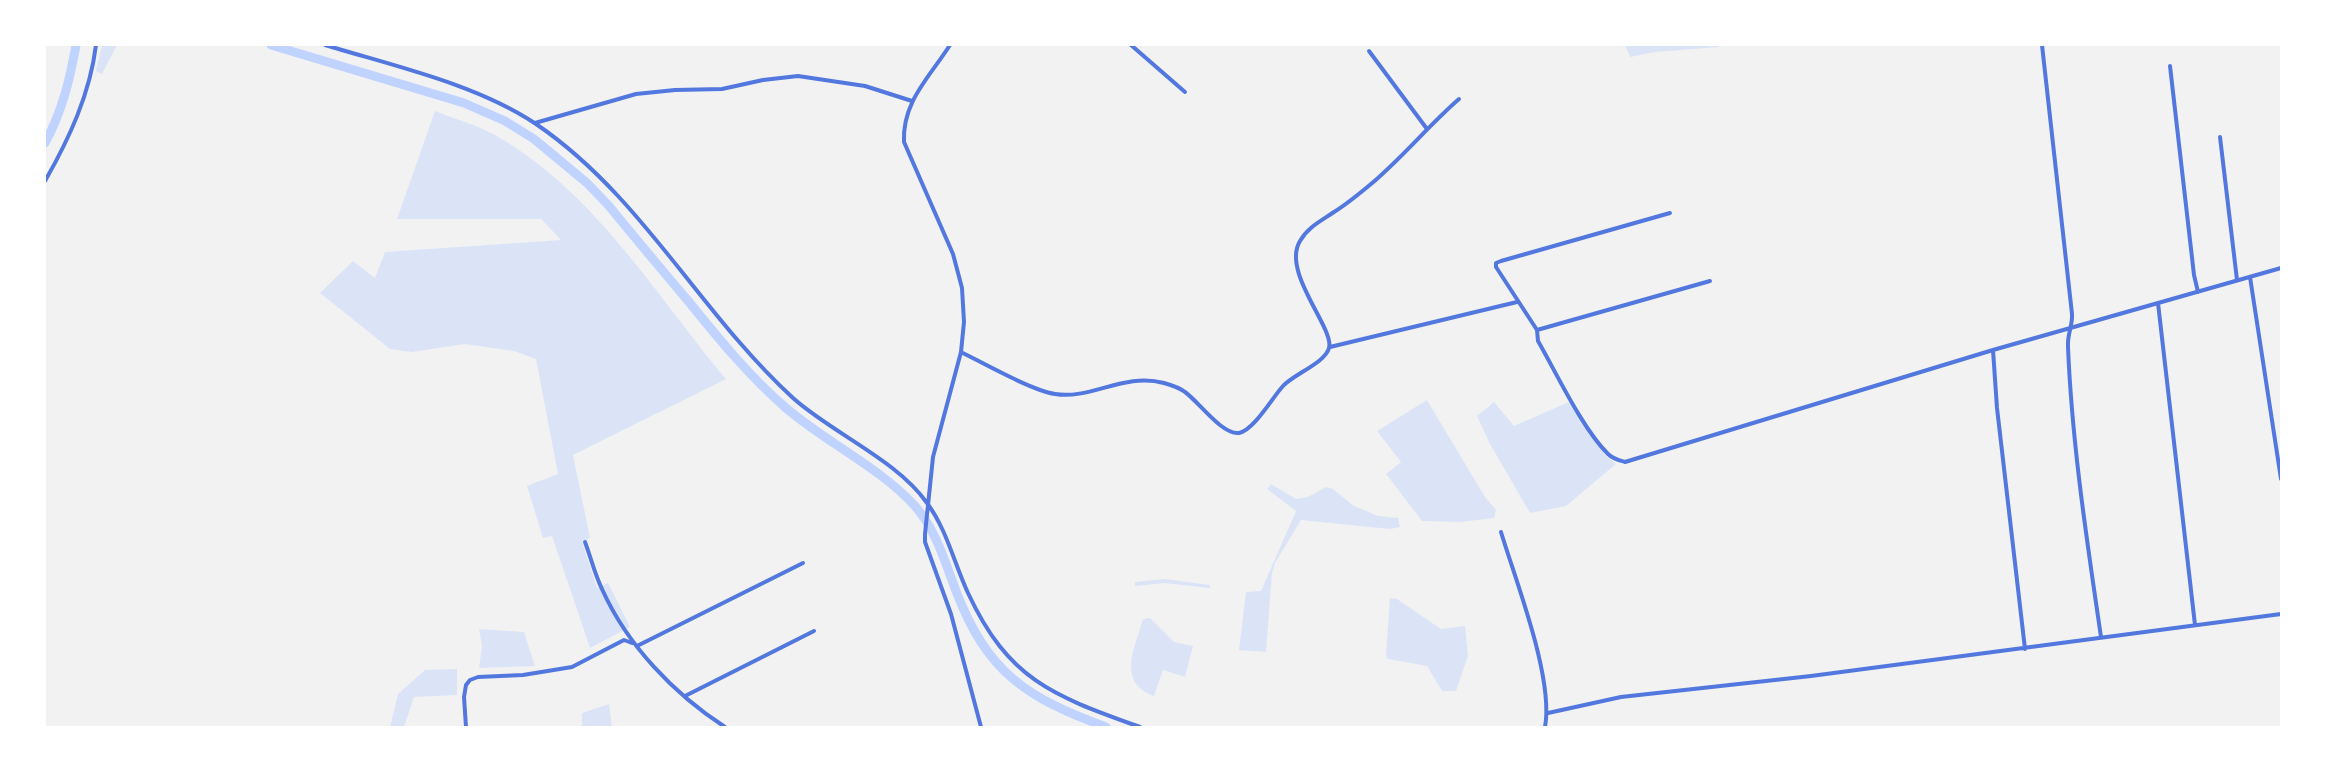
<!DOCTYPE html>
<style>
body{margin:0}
#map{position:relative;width:2326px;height:772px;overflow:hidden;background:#f2f2f2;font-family:Inter,sans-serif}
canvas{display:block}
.frame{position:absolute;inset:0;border:46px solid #fff;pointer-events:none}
</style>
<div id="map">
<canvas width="2326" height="772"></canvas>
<div class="frame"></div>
</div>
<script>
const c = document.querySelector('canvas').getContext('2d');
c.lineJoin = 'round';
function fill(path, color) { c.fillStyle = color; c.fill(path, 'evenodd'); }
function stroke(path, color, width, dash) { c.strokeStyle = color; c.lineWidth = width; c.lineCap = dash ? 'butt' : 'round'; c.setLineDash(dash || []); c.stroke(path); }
fill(new Path2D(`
 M 102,45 L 117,45 L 102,74 L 96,71 Z
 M 1625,45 L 1719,45 L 1719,47 L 1655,52 L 1630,57 Z
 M 435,111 C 455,119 477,125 495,135 C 594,191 655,294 726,379 L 573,455 L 590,538 L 582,542 L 597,588 L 608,583 L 630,627 L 590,648 L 552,536 L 543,538 L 527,486 L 558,474 L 536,359 L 514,351 L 465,344 L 412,352 L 390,349 L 320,293 L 353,261 L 375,278 L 385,252 L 561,240 L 541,219 L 397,219 Z
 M 1427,400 L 1485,497 L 1496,510 L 1494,518 L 1460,522 L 1422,521 L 1386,474 L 1401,462 L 1377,431 Z
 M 1494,402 L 1514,426 L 1569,402 L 1606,456 L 1616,464 L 1566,506 L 1530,513 L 1490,444 L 1477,416 Z
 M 1271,484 L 1296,499 L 1308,497 L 1326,487 L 1333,489 L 1354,506 L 1378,516 L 1398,518 L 1400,527 L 1390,529 L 1301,520 L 1275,563 L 1272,573 L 1266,652 L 1239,650 L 1246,592 L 1261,591 L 1296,511 L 1267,489 Z
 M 1165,579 L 1210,585 L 1210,588 L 1164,583 L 1135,586 L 1135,582 Z
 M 1390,598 L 1397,599 L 1441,629 L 1465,626 L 1468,656 L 1456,691 L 1442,691 L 1427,666 L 1388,659 L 1386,655 Z
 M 1150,618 L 1174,642 L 1193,646 L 1185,677 L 1163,670 L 1154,696 C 1116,682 1135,648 1143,619 Z
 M 479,629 L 524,632 L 535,666 L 479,668 L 482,646 Z
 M 457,669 L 457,695 L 414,697 L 404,727 L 390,727 L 398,694 L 425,670 Z
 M 609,704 L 612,727 L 582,727 L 582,713 Z`), '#dbe4f7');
stroke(new Path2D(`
 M 271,45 L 464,103 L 505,121 L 534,139 L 587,183 L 609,206 C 635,238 662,270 689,302 C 719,339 749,376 786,408 C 827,443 878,466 915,506 C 936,530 945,562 956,591 C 987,673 1027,698 1106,727
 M 45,143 C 62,112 70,79 76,45`), '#bfd3fe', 9);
stroke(new Path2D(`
 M 325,45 C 394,66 476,84 536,124 C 642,196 700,313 793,398 C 832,433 897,460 927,503 C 947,530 954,563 968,593 C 1009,681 1054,696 1140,727
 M 950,45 C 929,78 902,102 904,142 L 953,254 L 962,288 L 964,322 L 961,352 L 933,457 L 925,534 L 925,542 L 951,614 L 981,727
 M 1131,45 L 1185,92
 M 2042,45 L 2072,314 C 2073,325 2067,334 2068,347 C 2072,444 2087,541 2101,637
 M 1369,51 L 1427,129
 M 2170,66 L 2194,275 L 2198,292
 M 535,123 L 636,94 L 675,90 L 722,89 L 763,80 L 798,76 L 865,86 L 912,101
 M 2220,137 L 2237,280
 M 45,181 C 69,139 90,94 96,45
 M 1670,213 L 1501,261 L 1496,263 L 1496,267 L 1537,330 L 1710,281
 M 2250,277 L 2281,479
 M 2158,303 L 2195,625
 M 1537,330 L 1538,341 C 1557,374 1582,428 1608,454 C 1613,459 1618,460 1625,462 L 1993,350
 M 1330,347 L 1517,302
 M 961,352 C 985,364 1031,390 1055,394 C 1091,400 1124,372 1164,383 C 1171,385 1180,388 1185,392 C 1199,402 1222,435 1239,433 C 1254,430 1272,398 1283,386 C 1294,374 1325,363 1329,348 C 1335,329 1281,272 1300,241 C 1308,227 1321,221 1334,212 C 1347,204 1359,194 1371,184 C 1402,158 1428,126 1459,99
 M 1501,532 C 1516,582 1554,678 1545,727
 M 585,542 C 591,558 595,575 602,589 C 627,645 674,694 725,727
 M 637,646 L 803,563
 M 2025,649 L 1997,408 L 1993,350 L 2281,268
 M 685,696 L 814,631
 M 1548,713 L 1621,697 L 1811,676 L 2281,614
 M 466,727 L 464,697 L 466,685 L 470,680 L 478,677 L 523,675 L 572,667 L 624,640 L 632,643`), '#5277de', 4);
</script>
